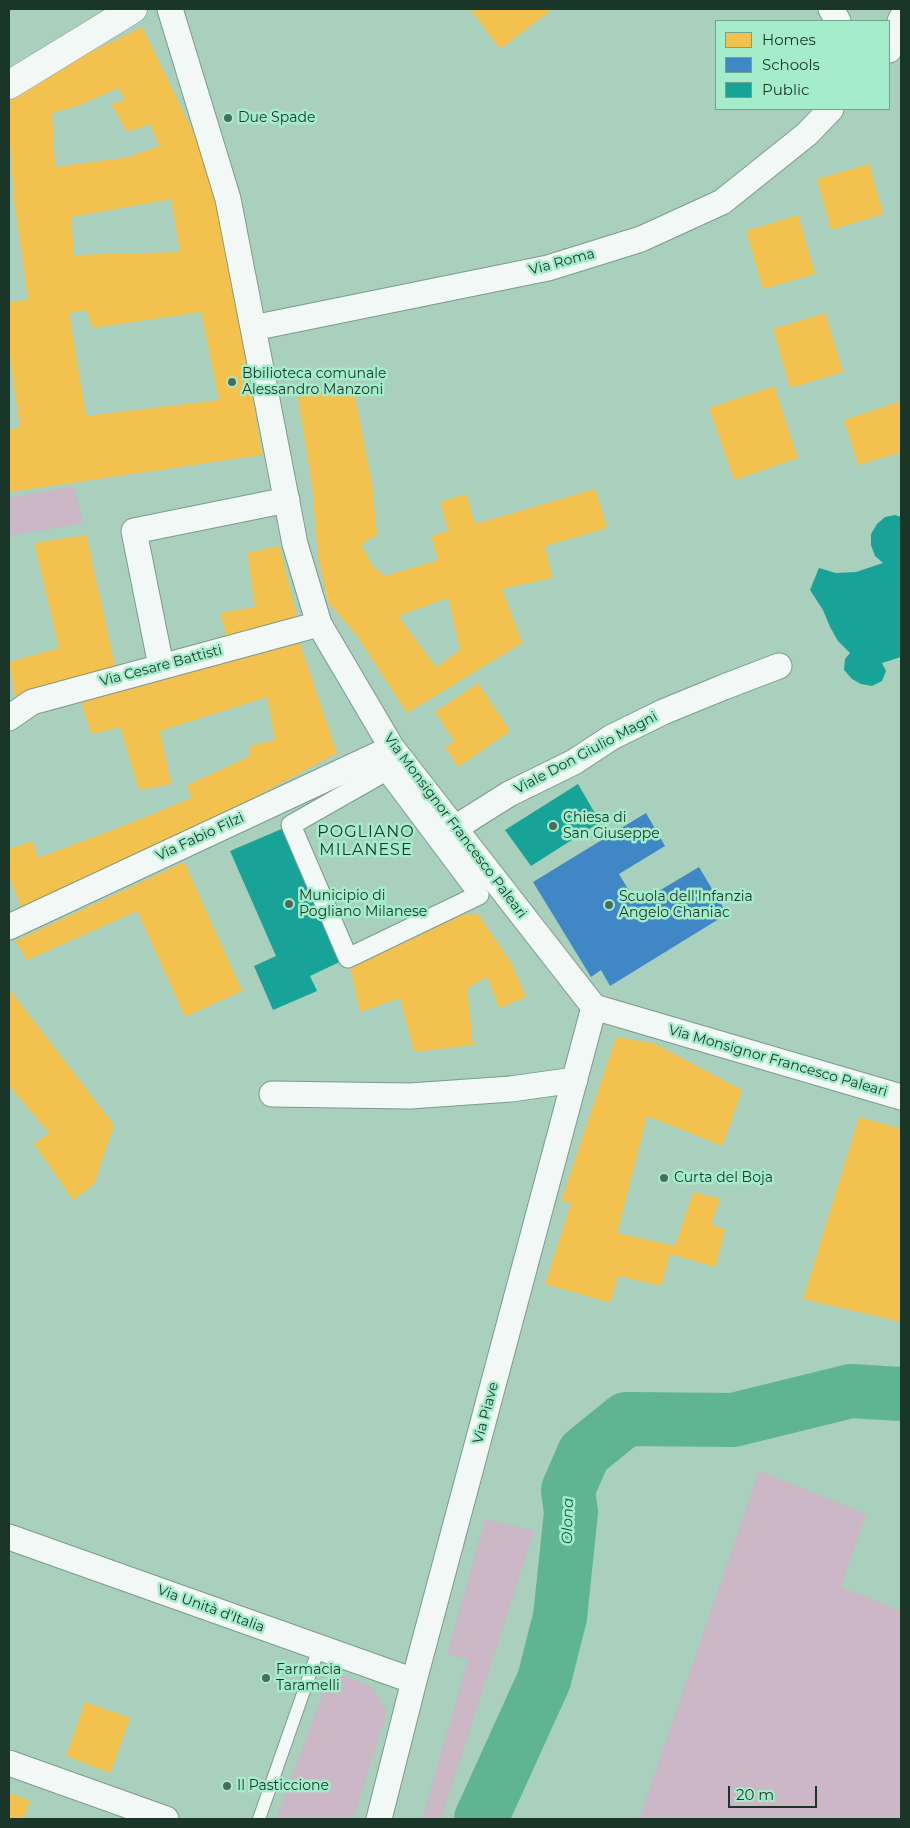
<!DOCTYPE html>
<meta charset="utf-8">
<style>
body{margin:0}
#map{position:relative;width:910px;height:1828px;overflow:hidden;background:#a8d0bc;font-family:Montserrat,sans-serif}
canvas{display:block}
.frame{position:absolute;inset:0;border:10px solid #193629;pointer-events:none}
.legend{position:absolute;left:715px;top:20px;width:175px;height:90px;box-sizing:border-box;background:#a5edca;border:1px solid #6da48a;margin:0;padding:6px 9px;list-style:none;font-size:15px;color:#193629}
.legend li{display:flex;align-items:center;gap:10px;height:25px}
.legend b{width:25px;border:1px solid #6da48a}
.scale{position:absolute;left:728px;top:1786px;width:89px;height:22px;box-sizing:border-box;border:2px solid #193629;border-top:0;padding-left:6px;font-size:15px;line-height:18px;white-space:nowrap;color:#193629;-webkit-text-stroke:4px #a5edca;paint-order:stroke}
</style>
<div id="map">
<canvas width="910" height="1828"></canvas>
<div class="frame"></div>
<ul class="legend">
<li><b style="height:14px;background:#f2c14e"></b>Homes</li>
<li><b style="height:14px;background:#3f88c5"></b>Schools</li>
<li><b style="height:14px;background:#17a398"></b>Public</li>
</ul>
<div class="scale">20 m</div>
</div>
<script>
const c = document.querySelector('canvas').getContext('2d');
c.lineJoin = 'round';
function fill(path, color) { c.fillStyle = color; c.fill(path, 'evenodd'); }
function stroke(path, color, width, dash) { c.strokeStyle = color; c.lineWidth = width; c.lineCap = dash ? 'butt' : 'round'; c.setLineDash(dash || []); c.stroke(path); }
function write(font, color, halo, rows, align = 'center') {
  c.font = font + ' Montserrat,sans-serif'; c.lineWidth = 5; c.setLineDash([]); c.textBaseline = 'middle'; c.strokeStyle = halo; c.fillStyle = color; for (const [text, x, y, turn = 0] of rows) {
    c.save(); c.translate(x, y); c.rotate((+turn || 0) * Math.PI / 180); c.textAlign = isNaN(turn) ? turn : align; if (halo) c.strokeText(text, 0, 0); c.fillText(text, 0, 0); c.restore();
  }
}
fill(new Path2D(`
 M 74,486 L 83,523 L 9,536 L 9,498 Z
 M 759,1471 L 866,1514 L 841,1587 L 901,1611 L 901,1819 L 639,1819 Z
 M 485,1519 L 534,1531 L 441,1819 L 422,1819 L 468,1659 L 447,1654 Z
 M 342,1675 L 372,1687 L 387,1711 L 353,1819 L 276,1819 L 326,1685 Z`), '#cbb7c5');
fill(new Path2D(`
 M 470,9 L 548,9 L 550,11 L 500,49 Z
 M 142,27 L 194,134 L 208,175 L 233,273 L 262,455 L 9,492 L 9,429 L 20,428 L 9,352 L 9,302 L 28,300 L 14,200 L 9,131 L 9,94 L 65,64 ZM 118,88 L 125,100 L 111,104 L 127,132 L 150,124 L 159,146 L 129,157 L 55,167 L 52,113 L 77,106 ZM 171,199 L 180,252 L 74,255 L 71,217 ZM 86,310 L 92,328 L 201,312 L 219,400 L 86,416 L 69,313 Z
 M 869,164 L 883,214 L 831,230 L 817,179 Z
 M 798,215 L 815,274 L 763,289 L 746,231 Z
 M 825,313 L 843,372 L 790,388 L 773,329 Z
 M 774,386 L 798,458 L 734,480 L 709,408 Z
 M 353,388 L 372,484 L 377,535 L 361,544 L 373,567 L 385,576 L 438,560 L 431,536 L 448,531 L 440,502 L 466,494 L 475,524 L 595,489 L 607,528 L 545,546 L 552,578 L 502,589 L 522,643 L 407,713 L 357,636 L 328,602 L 318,557 L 312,485 L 297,393 ZM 448,598 L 460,650 L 436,667 L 398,616 Z
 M 901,401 L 901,452 L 858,465 L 844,420 Z
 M 86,535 L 115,666 L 15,696 L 9,662 L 59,648 L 34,543 Z
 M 279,546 L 299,625 L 228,642 L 220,613 L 255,607 L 247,553 Z
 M 298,638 L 337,753 L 199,827 L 22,910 L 9,876 L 9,849 L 32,841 L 38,858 L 138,820 L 191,798 L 187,785 L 250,756 L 249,746 L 275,740 L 267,697 L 160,731 L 171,784 L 139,790 L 120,727 L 91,734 L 81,701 Z
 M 478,683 L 510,731 L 458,767 L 445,747 L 454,741 L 435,712 Z
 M 184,862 L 242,991 L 185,1017 L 137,911 L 27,960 L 15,941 Z
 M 478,914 L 511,963 L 526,997 L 499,1008 L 487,977 L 467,988 L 473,1045 L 414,1052 L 400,998 L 360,1012 L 348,958 L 435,916 Z
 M 9,989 L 114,1125 L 94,1184 L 73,1200 L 34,1144 L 49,1133 L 9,1086 Z
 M 616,1037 L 653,1043 L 742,1090 L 722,1146 L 647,1116 L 617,1233 L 675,1246 L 693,1192 L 720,1199 L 711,1224 L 725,1230 L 715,1267 L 670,1254 L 661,1286 L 618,1276 L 610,1303 L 545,1284 L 571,1203 L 561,1201 Z
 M 859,1117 L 901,1129 L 901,1322 L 803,1299 Z
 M 85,1702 L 130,1718 L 110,1773 L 66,1756 Z
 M 9,1793 L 30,1801 L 23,1819 L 9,1819 Z`), '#f2c14e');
fill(new Path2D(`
 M 646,813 L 665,846 L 619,874 L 637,904 L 699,867 L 727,914 L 610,986 L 601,970 L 591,977 L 533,882 Z`), '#3f88c5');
fill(new Path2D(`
 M 895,515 L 901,517 L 901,657 L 882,663 L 886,671 L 882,681 L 872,686 L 861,684 L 852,679 L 844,670 L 845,659 L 850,653 L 838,641 L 830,627 L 823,610 L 810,590 L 819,568 L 836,573 L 856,572 L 883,563 L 875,556 L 871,545 L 871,534 L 877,524 L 885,517 Z
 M 578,784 L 600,822 L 531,866 L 505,830 Z
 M 291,825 L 348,958 L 310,976 L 317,991 L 273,1010 L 254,966 L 276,956 L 230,851 Z`), '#17a398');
stroke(new Path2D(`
 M 481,1819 L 544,1680 L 560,1617 L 571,1512 L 568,1490 L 584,1453 L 626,1419 L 733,1420 L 851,1391 L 901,1394`), '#5eb590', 54);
const service = new Path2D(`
 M 259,1819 L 319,1648`);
const pedestrian = new Path2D(`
 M 386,771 L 479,895 L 348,958 L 291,825 Z`);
const minor = new Path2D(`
 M 170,9 L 228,199 L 295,544 L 319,624 L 392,748 L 594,1007 L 901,1097
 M 831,9 L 838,21
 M 889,50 L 901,19
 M 253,328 L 548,268 L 641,239 L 722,202 L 807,134 L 831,109
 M 161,666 L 134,531 L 287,500
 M 9,718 L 32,702 L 319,624
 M 455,828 L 509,794 L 574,762 L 612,737 L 663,712 L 724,687 L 779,666
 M 9,927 L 392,748
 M 272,1094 L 410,1096 L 511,1089 L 575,1080
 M 9,1537 L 414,1681
 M 9,1763 L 166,1819
 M 379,1819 L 414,1681 L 594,1007`);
const tertiary = new Path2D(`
 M 9,85 L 133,9`);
stroke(service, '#7b9b8c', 14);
stroke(pedestrian, '#7b9b8c', 21);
stroke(minor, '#7b9b8c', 27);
stroke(tertiary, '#7b9b8c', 29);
stroke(service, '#f2f8f5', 12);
stroke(pedestrian, '#f2f8f5', 19);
stroke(minor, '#f2f8f5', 25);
stroke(tertiary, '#f2f8f5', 28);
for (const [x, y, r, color] of [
 [228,118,5,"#4b6c5c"],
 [232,382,5,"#4b6c5c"],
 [553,826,5,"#4b6c5c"],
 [289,904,5,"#4b6c5c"],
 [609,905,5,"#4b6c5c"],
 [664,1178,5,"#4b6c5c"],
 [266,1678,5,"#4b6c5c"],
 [227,1786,5,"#4b6c5c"]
]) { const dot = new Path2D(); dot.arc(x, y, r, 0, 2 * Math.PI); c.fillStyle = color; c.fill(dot); stroke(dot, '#a5edca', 2); }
write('14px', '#193629', '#a5edca', [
 ["Due Spade",238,118],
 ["Bbilioteca comunale",242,374],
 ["Alessandro Manzoni",242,390],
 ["Chiesa di",563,818],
 ["San Giuseppe",563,834],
 ["Municipio di",299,896],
 ["Pogliano Milanese",299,912],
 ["Scuola dell'Infanzia",619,897],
 ["Angelo Chaniac",619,913],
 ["Curta del Boja",674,1178],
 ["Farmacia",276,1670],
 ["Taramelli",276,1686],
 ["Il Pasticcione",237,1786]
], 'left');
write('14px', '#193629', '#a5edca', [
 ["Via Roma",562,262,-15],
 ["Via Cesare Battisti",161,666,-15],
 ["Viale Don Giulio Magni",586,753,-28],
 ["Via Monsignor Francesco Paleari",455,826,53],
 ["Via Fabio Filzi",200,837,-25],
 ["Via Monsignor Francesco Paleari",778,1061,16],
 ["Via Piave",486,1413,-75],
 ["Via Unità d'Italia",211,1609,20]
]);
write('italic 15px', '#116244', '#a5edca', [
 ["Olona",568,1521,-89]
]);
c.letterSpacing = '1px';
write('16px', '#193629', '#a5edca', [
 ["POGLIANO",366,832],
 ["MILANESE",366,850]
]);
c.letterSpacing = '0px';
</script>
